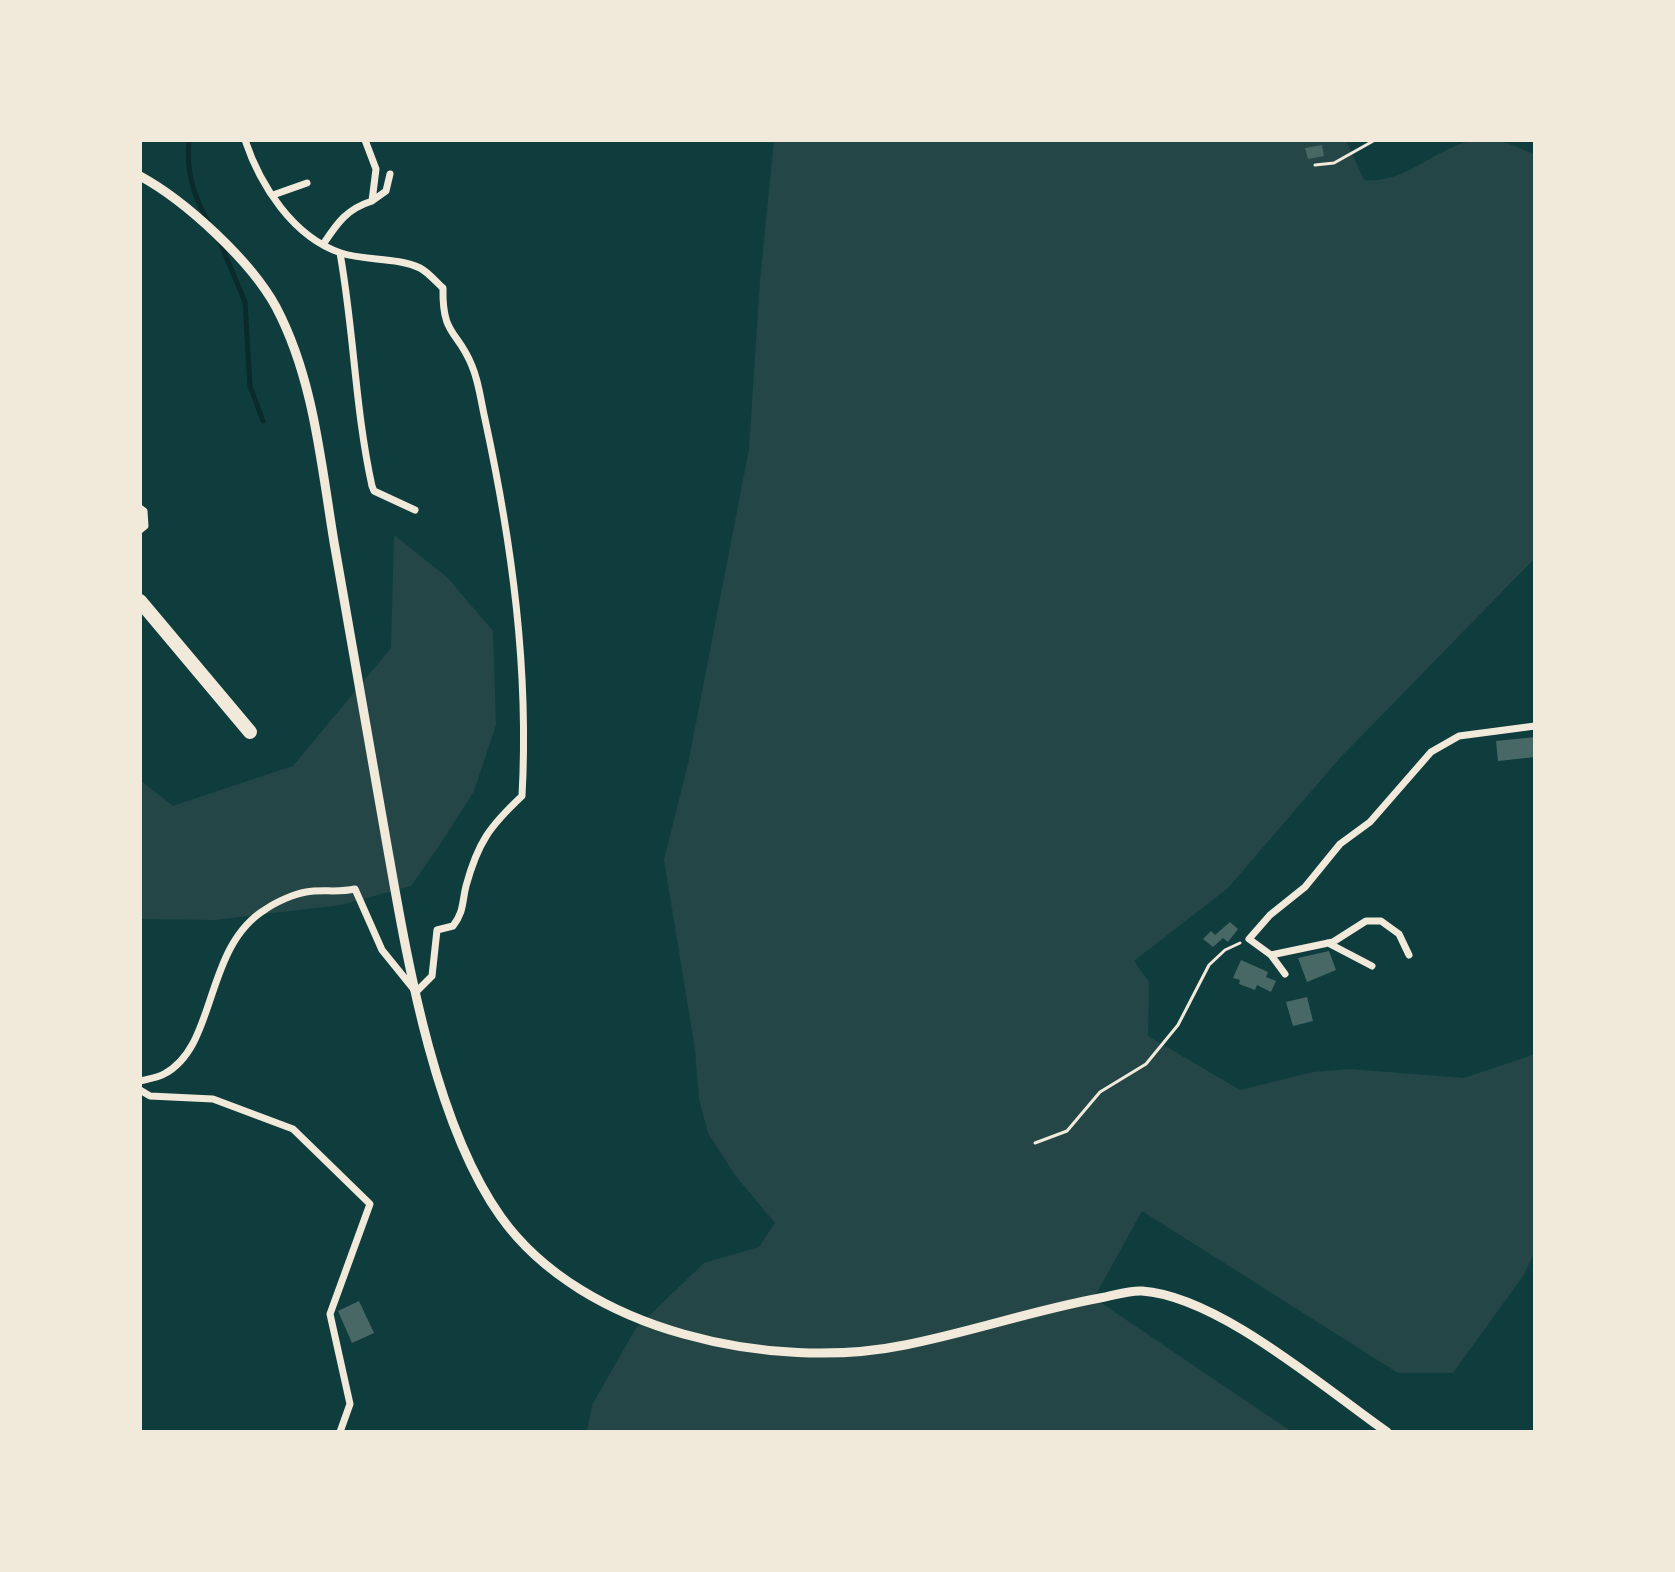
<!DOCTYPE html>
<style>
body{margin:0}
#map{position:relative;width:1675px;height:1572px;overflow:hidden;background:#0f3d3e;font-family:Helvetica,sans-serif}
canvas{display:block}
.frame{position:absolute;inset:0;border:142px solid #f1e9da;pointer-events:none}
</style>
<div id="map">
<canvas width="1675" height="1572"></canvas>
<div class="frame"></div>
</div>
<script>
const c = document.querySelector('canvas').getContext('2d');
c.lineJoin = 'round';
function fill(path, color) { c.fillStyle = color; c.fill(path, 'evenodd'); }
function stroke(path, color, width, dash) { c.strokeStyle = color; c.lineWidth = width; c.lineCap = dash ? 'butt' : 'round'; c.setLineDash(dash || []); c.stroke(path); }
fill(new Path2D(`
 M 774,140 L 1346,140 L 1364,180 C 1413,185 1444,134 1493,140 C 1508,142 1522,149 1535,155 L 1535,558 L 1339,759 L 1228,888 L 1134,961 L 1149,982 L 1148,1036 L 1240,1090 L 1313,1072 L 1350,1069 L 1464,1078 L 1535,1054 L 1535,1252 L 1523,1276 L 1453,1373 L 1398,1373 L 1142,1211 L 1094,1298 L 1292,1432 L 587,1432 L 592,1405 L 636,1328 L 704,1263 L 759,1247 L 775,1223 L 735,1175 L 708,1133 L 699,1099 L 695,1049 L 664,860 L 688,764 L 749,449 L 760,281 Z
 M 394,535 L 447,577 L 493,631 L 496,725 L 474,791 L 443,840 L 411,886 L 341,905 L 214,920 L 140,919 L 140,780 L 173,806 L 293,766 L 391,648 Z`), '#244646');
stroke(new Path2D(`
 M 189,140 C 186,172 193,195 209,223
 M 220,242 L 245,302 L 250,386 L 263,421`), '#0a2a2b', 5);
fill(new Path2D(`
 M 1322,145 L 1324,156 L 1308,159 L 1305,148 Z
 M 1535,737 L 1535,757 L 1498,761 L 1496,741 Z
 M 1230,922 L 1238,929 L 1228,942 L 1223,938 L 1213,947 L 1203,939 L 1211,931 L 1215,935 Z
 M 1329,951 L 1336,970 L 1307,982 L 1298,958 Z
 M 1241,960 L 1268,972 L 1266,977 L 1276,981 L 1271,992 L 1257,985 L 1255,990 L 1239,984 L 1240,980 L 1233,978 Z
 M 1307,997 L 1313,1021 L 1293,1026 L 1286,1002 Z
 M 359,1301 L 374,1333 L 352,1343 L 338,1311 Z`), '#486865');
stroke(new Path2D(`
 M 1315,165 L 1334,163 L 1375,140
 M 1035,1143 L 1067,1131 L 1100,1092 L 1146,1064 L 1178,1025 L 1209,965 L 1225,950 L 1240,943`), '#f1e9da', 3);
stroke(new Path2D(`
 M 273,195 L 307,183
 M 372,201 L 386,191 L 390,174
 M 324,243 C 338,222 347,209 372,201 L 376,169 L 365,140
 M 340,253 C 354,331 355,409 372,486 L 374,491 L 415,510
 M 140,508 L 144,511 L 145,526 L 140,530
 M 1328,943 L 1372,966
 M 1271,955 L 1333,942 L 1366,921 L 1381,921 L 1399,934 L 1409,955
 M 1285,974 L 1271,955 L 1249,939 L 1270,915 L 1305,887 L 1340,844 L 1370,822 L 1431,752 L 1459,736 L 1535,726
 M 140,1081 C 147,1079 157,1078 164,1074 C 218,1046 203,947 266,909 C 276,902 294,894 306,892 C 322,889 338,893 355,889 L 382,950 L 416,992 L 432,976 L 437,930 L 453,926 C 464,912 462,902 466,886 C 478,842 490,826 522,796 C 529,669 512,544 485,419 C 481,402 479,382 472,366 C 458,330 442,337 443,288 C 436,282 428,272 420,268 C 397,257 365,261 341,253 C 293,237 260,185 245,140
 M 140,1090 L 150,1096 L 213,1099 L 293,1129 L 370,1204 L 330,1314 L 350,1404 L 340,1432`), '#f1e9da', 7);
stroke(new Path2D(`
 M 140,176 C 186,201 251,261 276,307 C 314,379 321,464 334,542 C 351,643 369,744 387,845 C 407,958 434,1123 501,1217 C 583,1332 773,1372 905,1345 C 971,1332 1034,1310 1100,1298 C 1113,1296 1129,1290 1142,1291 C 1218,1296 1324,1388 1387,1432`), '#f1e9da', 9);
stroke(new Path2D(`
 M 140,601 L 250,732`), '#f1e9da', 14);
</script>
